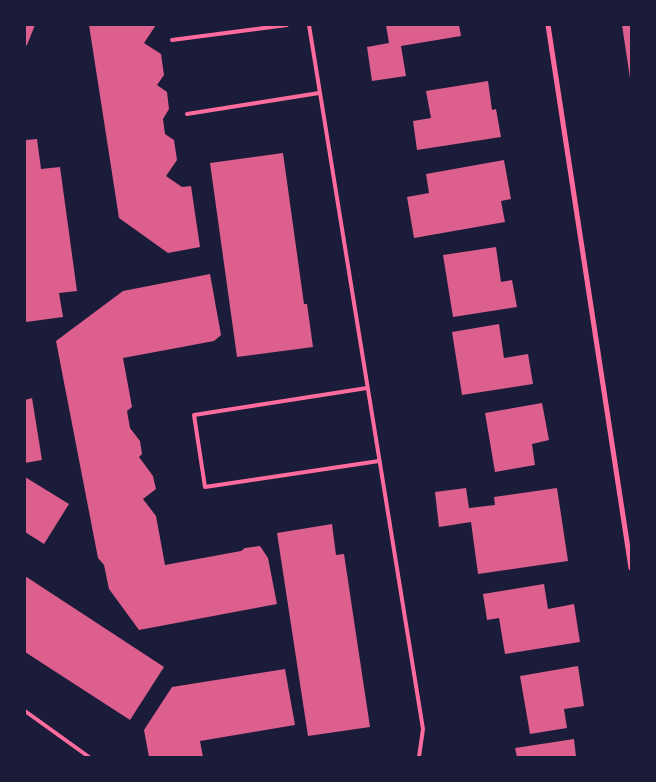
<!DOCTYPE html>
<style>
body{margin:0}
#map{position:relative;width:656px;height:782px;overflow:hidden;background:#1b1b3a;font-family:Raleway,sans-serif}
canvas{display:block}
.frame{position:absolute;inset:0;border:26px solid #1b1b3a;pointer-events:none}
</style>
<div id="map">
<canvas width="656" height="782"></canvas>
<div class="frame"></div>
</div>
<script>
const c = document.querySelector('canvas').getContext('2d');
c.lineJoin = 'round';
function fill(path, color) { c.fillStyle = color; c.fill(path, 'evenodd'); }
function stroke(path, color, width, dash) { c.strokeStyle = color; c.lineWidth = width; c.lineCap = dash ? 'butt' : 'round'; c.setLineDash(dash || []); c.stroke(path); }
fill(new Path2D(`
 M 25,25 L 35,25 L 27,45 L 25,46 Z
 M 89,25 L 156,25 L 144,43 L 161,54 L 164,75 L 157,85 L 167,92 L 169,109 L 163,119 L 165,134 L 174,140 L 177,160 L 166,176 L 182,187 L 191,186 L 200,247 L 168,253 L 119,218 Z
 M 386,25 L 459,25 L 461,36 L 401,46 L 406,76 L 372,81 L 367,47 L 389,43 Z
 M 622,25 L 631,25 L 631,78 L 630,78 Z
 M 488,81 L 492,110 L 496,109 L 501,137 L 417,150 L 413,121 L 431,118 L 426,91 Z
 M 37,139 L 41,169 L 60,167 L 77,291 L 59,293 L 63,317 L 26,322 L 25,140 Z
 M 283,153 L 304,304 L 307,304 L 313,347 L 237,357 L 210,163 Z
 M 504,160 L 511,199 L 501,201 L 505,222 L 414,238 L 407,197 L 429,193 L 426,174 Z
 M 496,247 L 501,282 L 512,280 L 517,307 L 453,317 L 443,255 Z
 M 210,274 L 221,335 L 214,341 L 123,358 L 132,407 L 127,411 L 130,428 L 140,441 L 142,454 L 139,457 L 153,476 L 156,489 L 143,499 L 156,516 L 165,565 L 241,551 L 245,548 L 260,546 L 268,558 L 277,604 L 139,630 L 109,589 L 104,565 L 98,558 L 56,341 L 123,291 Z
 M 499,324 L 504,358 L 528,354 L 533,384 L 462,395 L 452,332 Z
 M 32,398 L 42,460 L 25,463 L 25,400 Z
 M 542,403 L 549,440 L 532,444 L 535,465 L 495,472 L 485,413 Z
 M 25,477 L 69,504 L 44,544 L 25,532 Z
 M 466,488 L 469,508 L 495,505 L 494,497 L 557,488 L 568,561 L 478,574 L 471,522 L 439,527 L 435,492 Z
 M 332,524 L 336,555 L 344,554 L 370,727 L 308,736 L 277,533 Z
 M 25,576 L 164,667 L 130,720 L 25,652 Z
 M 544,584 L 548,609 L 574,604 L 580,642 L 505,654 L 499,618 L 487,620 L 483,594 Z
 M 578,666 L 584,706 L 564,709 L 567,728 L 530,734 L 520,676 Z
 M 285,669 L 295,725 L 200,741 L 203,757 L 149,757 L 144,730 L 172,687 Z
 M 574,739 L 576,757 L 517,757 L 515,748 Z`), '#dd5f8e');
stroke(new Path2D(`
 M 309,25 L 423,729 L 419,757
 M 172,40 L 287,25
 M 187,114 L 319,93
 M 367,388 L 194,415 L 205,487 L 379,461
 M 25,711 L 89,757`), '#ff6b9d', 4);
stroke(new Path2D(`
 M 548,25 L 631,568`), '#ff6b9d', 5);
</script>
